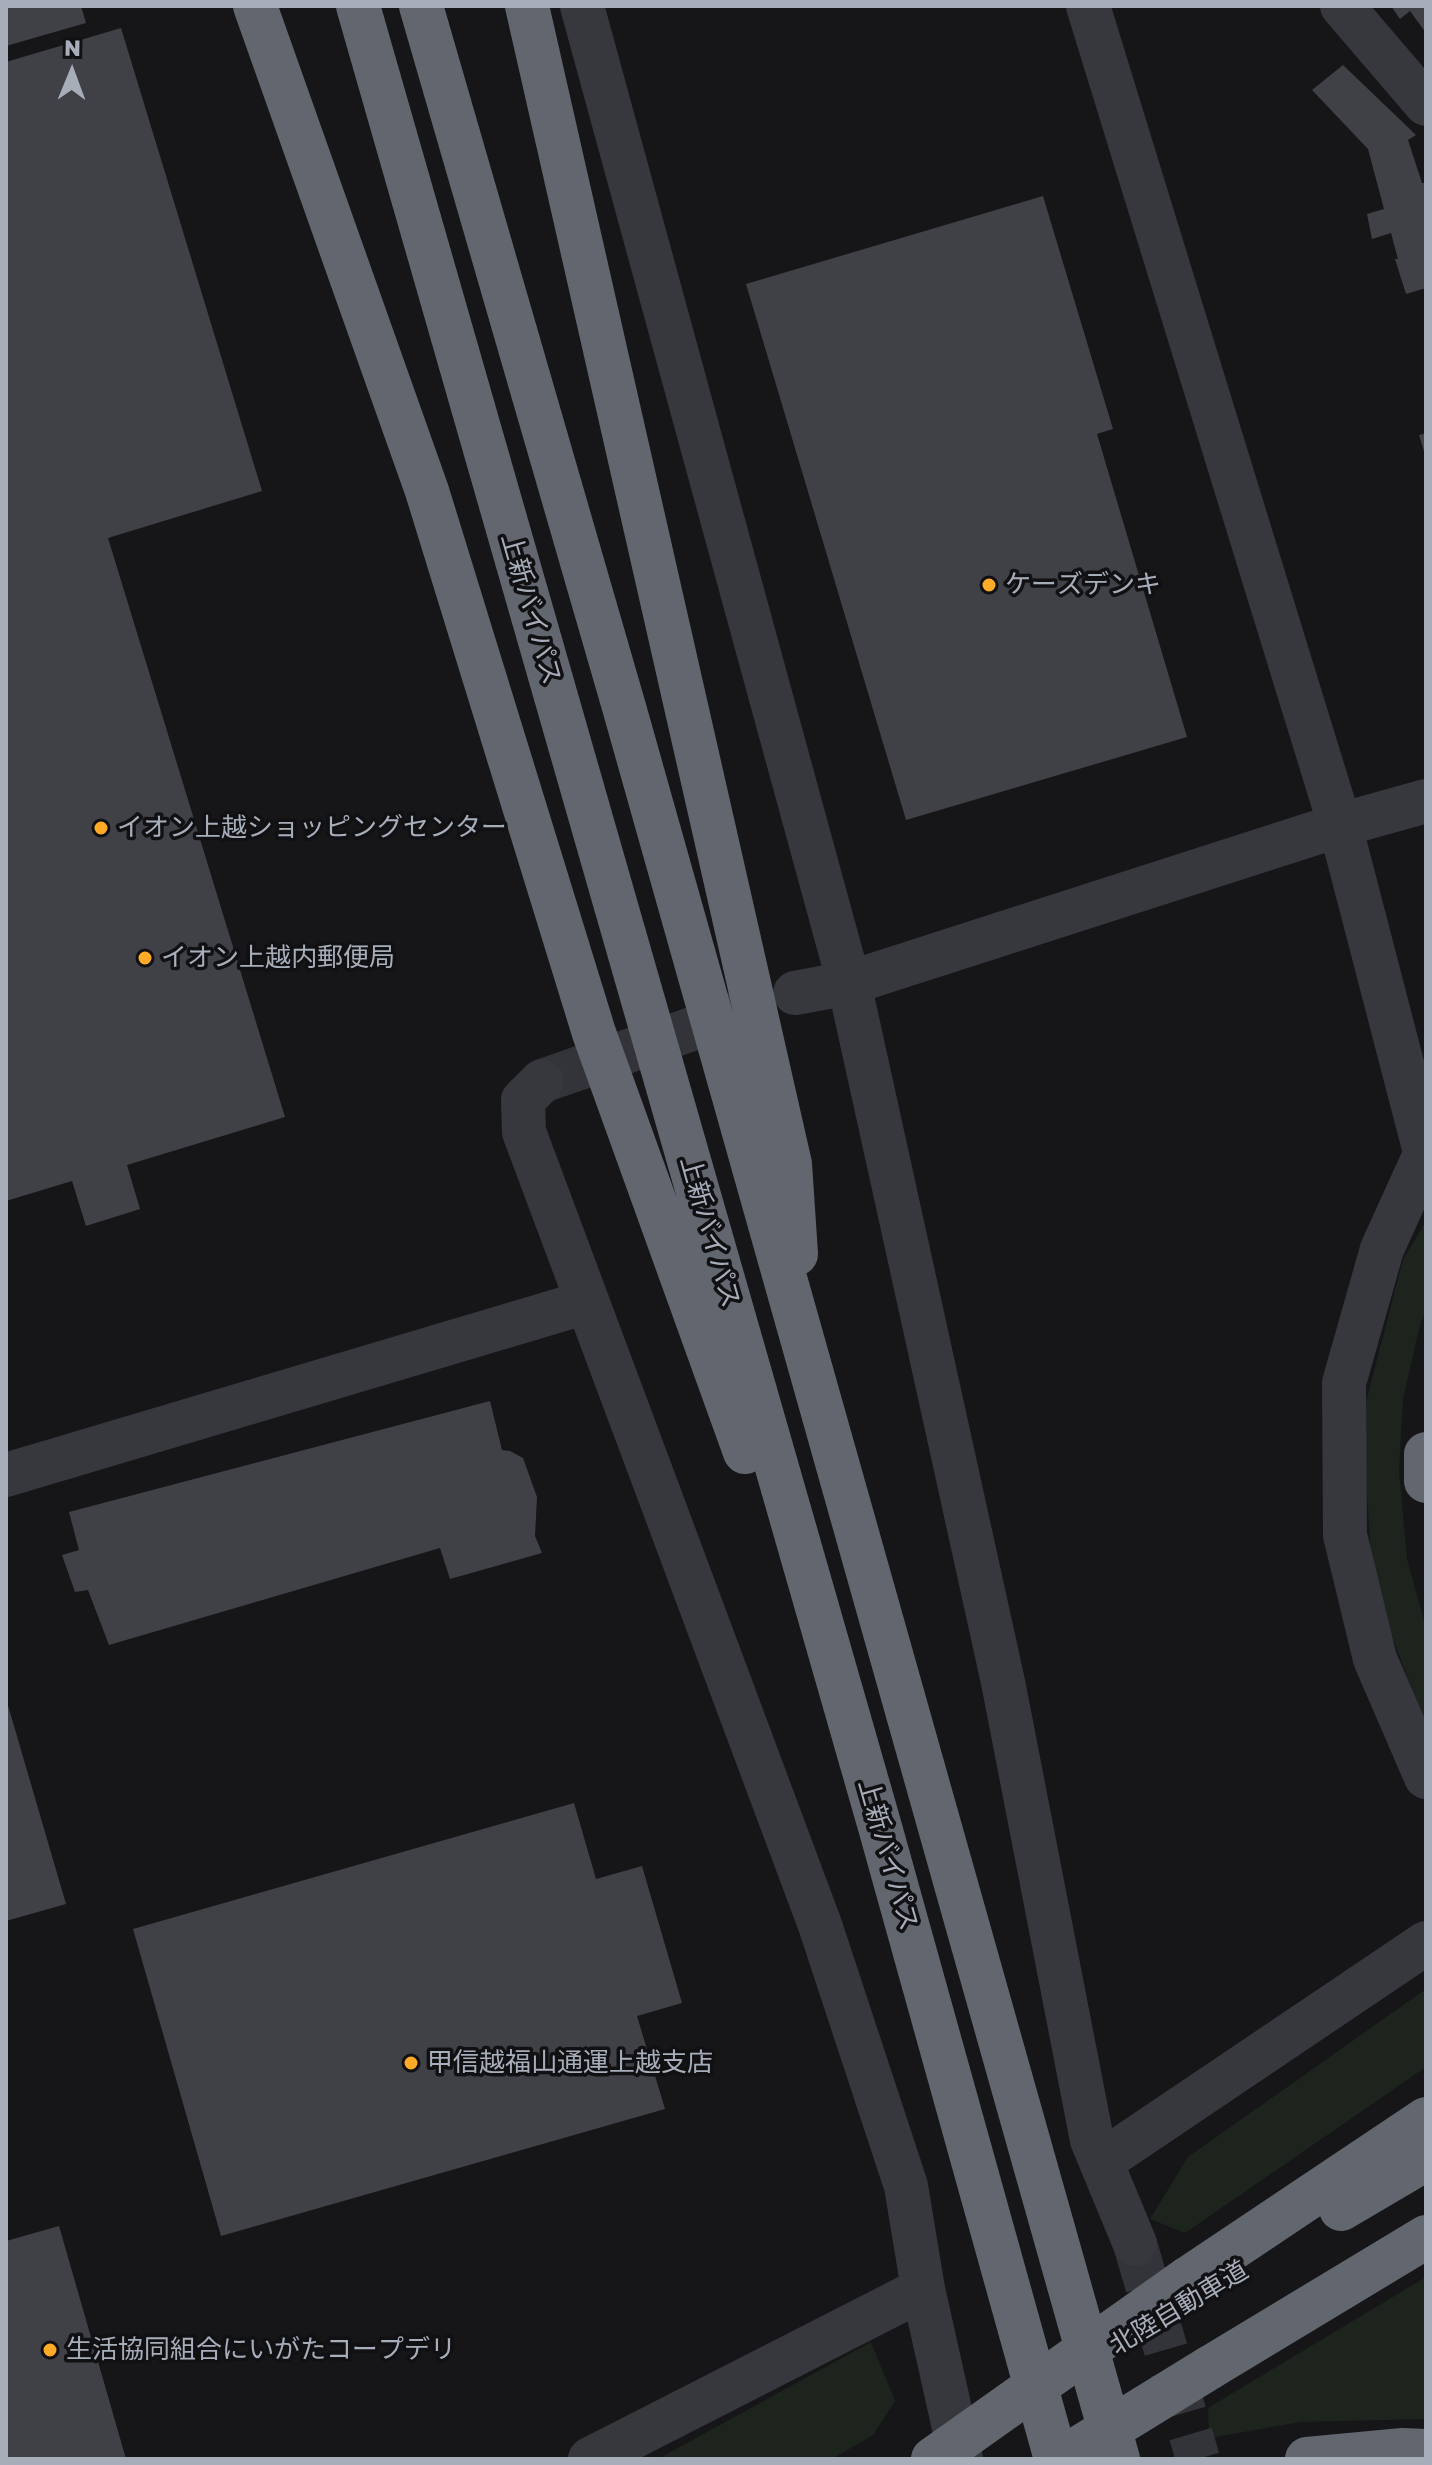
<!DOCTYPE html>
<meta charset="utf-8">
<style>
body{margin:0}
#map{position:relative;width:1432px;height:2465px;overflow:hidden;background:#161619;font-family:"Golos Text",sans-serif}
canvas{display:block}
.frame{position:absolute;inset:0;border:8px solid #a7aeba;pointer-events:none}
.north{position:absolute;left:32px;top:32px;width:80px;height:80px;-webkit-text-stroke:6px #111114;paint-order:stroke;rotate:1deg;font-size:22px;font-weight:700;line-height:32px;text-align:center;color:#a7aeba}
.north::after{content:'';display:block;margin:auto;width:28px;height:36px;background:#a7aeba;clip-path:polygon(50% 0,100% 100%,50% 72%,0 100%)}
</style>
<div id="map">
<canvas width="1432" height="2465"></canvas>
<div class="frame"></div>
<div class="north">N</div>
</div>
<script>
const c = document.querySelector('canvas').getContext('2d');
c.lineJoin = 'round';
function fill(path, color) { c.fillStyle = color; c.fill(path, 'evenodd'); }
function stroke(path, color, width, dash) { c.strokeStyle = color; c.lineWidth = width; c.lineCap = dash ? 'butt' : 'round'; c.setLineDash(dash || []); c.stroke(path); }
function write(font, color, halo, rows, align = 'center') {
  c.font = font + ' "Golos Text","Noto Sans JP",sans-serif'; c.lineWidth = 7; c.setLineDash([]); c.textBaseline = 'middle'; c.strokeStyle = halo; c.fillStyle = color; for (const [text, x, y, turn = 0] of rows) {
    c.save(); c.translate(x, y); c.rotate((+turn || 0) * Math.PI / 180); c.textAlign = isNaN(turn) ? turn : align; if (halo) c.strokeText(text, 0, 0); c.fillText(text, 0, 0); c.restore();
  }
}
fill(new Path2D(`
 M 1426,1221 L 1426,1311 L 1420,1325 L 1403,1399 L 1399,1471 L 1407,1559 L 1426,1628 L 1426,1726 L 1373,1586 L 1362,1417 L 1403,1260 Z
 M 1426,1989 L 1426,2067 L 1185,2233 L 1150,2219 L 1188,2157 Z
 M 1426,2277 L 1426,2419 L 1301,2422 L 1209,2438 L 1208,2408 Z
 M 871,2342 L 895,2401 L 873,2435 L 832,2459 L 658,2459 Z`), '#1c241d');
fill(new Path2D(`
 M 6,6 L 81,6 L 86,23 L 6,46 Z
 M 1391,6 L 1426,6 L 1426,33 L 1410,11 L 1400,19 Z
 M 121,28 L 262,491 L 108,538 L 285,1117 L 127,1165 L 140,1209 L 86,1226 L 72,1181 L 6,1201 L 6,62 Z
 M 1343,65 L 1416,135 L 1408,140 L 1422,183 L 1426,183 L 1426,288 L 1406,294 L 1395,259 L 1398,259 L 1391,233 L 1372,239 L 1367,214 L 1384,209 L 1368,149 L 1312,90 Z
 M 1043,196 L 1113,429 L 1097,434 L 1187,737 L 906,820 L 746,284 Z
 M 1426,433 L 1426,455 L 1425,455 L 1419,435 Z
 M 490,1401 L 502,1450 L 510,1451 L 523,1458 L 537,1497 L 535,1536 L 542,1553 L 450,1579 L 440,1548 L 109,1645 L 88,1590 L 75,1592 L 62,1555 L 79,1550 L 69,1512 Z
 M 7,1702 L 66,1904 L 6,1921 L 6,1703 Z
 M 574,1803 L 596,1879 L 642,1866 L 682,2003 L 637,2016 L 665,2109 L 221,2236 L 133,1929 Z
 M 59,2226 L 126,2459 L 6,2459 L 6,2241 Z`), '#404146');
stroke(new Path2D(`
 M 542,1081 L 747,1010
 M 1135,2244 L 1198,2459`), '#333439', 44, [44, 22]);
stroke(new Path2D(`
 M 582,6 L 849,983 L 1003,1682 L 1092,2140 L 1135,2244
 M 1342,6 L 1426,104
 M 795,993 L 849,983 L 1340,825 L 1088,6
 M 542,1081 L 523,1100 L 524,1132 L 820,1925 L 906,2186 L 923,2289 L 961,2459
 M 1425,1152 L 1340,825 L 1426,801
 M 1426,1152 L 1382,1249 L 1344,1383 L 1345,1535 L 1375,1659 L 1426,1777
 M 6,1475 L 587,1302
 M 1101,2162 L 1426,1943
 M 590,2459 L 923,2289`), '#37383e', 44);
stroke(new Path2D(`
 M 255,6 L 427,491 L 594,1033 L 745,1452
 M 358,6 L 880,1827 L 1056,2459
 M 421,6 L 624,707 L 1118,2459
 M 527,6 L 790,1164 L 796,1254
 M 1426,1454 L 1426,1481
 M 1341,2209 L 1426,2159
 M 1187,2279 L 1426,2119
 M 1209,2368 L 1426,2237
 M 1307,2459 L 1403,2450 L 1426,2451`), '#62676f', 44);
stroke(new Path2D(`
 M 933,2459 L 1187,2279
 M 1061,2459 L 1209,2368`), '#62676f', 44);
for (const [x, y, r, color] of [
 [989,585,8,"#ffab28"],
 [101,828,8,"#ffab28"],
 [145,958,8,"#ffab28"],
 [411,2063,8,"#ffab28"],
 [50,2350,8,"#ffab28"]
]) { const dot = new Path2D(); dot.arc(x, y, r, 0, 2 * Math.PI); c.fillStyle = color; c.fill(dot); stroke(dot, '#111114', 3); }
write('26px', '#a7aeba', '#111114', [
 ["ケーズデンキ",1005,585],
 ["イオン上越ショッピングセンター",117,828],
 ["イオン上越内郵便局",161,958],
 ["甲信越福山通運上越支店",427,2063],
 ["生活協同組合にいがたコープデリ",66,2350]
], 'left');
write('26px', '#a7aeba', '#111114', [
 ["上新バイパス",531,609,74],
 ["上新バイパス",710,1232,74],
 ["上新バイパス",888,1855,74],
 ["北陸自動車道",1179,2308,-31]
]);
</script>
